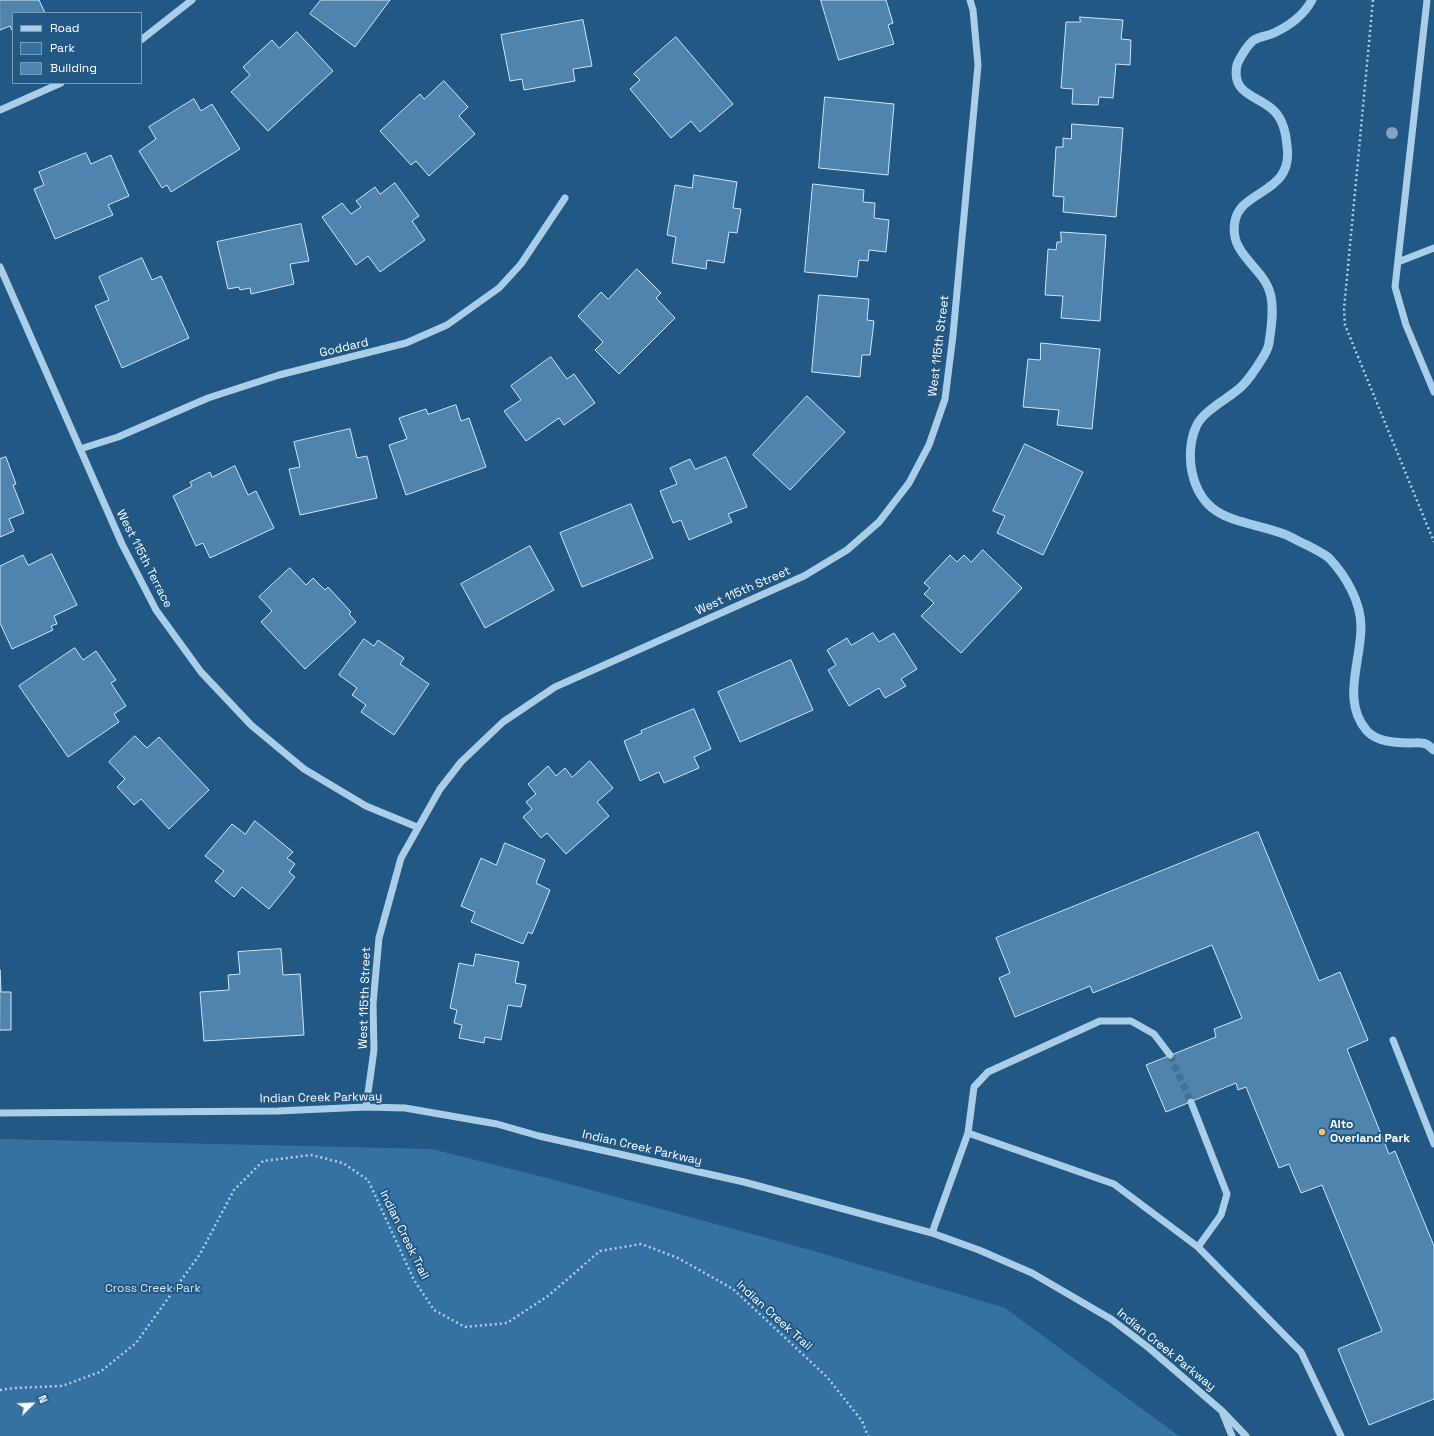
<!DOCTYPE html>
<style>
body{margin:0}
#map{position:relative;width:1434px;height:1436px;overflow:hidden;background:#225884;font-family:"Space Grotesk",sans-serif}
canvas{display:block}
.legend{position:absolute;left:12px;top:12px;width:130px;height:72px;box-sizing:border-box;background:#225884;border:1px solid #7a9bb5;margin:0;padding:5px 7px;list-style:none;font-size:12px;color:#fff}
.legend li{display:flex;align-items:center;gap:8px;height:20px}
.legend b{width:20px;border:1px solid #7a9bb5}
.north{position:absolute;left:12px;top:1384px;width:40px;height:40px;-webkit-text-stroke:3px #225884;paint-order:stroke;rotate:66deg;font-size:11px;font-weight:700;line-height:16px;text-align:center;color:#fff}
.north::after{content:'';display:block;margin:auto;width:14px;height:18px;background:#fff;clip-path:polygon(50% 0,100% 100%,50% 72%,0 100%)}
</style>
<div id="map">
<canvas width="1434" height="1436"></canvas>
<ul class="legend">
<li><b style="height:5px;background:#abcee8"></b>Road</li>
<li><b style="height:11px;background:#3672a1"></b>Park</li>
<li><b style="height:11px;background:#4f84ae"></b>Building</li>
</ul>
<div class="north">N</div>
</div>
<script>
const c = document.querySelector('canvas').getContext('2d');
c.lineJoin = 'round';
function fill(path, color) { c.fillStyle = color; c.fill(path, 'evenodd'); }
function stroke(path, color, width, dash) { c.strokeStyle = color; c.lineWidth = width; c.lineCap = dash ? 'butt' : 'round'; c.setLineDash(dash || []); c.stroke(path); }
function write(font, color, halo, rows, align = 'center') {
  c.font = font + ' "Space Grotesk",sans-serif'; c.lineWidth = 4; c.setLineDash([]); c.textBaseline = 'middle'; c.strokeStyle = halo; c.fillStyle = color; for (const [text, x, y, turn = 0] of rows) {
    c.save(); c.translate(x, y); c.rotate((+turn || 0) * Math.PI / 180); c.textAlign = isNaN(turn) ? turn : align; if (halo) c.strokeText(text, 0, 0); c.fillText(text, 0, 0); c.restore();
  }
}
fill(new Path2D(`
 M 0,1139 L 432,1149 L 551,1179 L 814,1251 L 1005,1308 L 1179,1436 L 0,1436 Z`), '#3672a1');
stroke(new Path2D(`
 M 1312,0 C 1304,15 1289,26 1274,33 C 1268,36 1260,36 1254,40 C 1248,44 1239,59 1237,65 C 1231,94 1256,95 1272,109 C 1283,118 1286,133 1287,146 C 1294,194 1241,189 1235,221 C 1228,256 1266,267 1271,297 C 1274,312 1271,329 1269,343 C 1268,350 1264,356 1260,362 C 1255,370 1249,379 1242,386 C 1230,398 1202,411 1196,427 C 1190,440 1189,458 1192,472 C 1203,524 1245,519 1284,534 C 1292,537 1299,542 1307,545 C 1314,549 1323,553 1329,558 C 1346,576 1361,602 1361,627 C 1361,662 1341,701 1367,731 C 1377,742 1396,743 1410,743 C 1415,743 1421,742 1426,744 C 1429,745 1431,748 1434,750`), '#9fcae9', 9);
const building = new Path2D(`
 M 0,0 L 39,0 L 45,13 L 13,13 L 13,32 L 10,26 L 0,30 Z
 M 321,0 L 390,0 L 355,47 L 310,14 Z
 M 821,0 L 886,0 L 893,23 L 888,25 L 894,44 L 839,60 Z
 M 1080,17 L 1123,20 L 1121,39 L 1131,40 L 1130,65 L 1116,64 L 1113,98 L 1099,97 L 1098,105 L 1072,104 L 1073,89 L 1061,88 L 1066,22 L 1080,22 Z
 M 583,20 L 592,66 L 573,69 L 575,81 L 524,90 L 522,79 L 510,81 L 501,35 Z
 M 297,32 L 333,71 L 268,131 L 231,92 L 250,75 L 243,67 L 272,40 L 279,48 Z
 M 676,37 L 733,104 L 700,132 L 691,121 L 671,138 L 630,89 L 640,80 L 634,74 Z
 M 444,81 L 468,107 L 459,116 L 475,134 L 429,176 L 416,161 L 411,165 L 380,131 L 420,94 L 424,99 Z
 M 825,97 L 894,104 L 888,175 L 819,168 Z
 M 194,99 L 201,111 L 212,104 L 240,149 L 171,192 L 167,185 L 162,188 L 139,151 L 156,139 L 149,127 Z
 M 1072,124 L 1123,128 L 1116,217 L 1063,212 L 1064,197 L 1053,196 L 1056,147 L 1063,147 L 1063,138 L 1071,139 Z
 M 86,153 L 91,164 L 111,155 L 129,196 L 108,205 L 113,215 L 55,239 L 34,189 L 44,185 L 39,172 Z
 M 694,175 L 737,182 L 733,208 L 741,209 L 737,233 L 729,232 L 724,263 L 707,260 L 706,269 L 672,263 L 676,237 L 667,235 L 675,185 L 692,188 Z
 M 395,183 L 419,216 L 412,221 L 425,240 L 380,272 L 368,256 L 356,265 L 322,217 L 342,203 L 351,214 L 361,207 L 356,201 L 375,187 L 380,194 Z
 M 813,184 L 864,190 L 863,202 L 875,203 L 874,218 L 889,220 L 886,252 L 869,250 L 868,261 L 859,260 L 857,277 L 805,272 Z
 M 301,224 L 309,261 L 290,264 L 294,284 L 251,294 L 250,288 L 240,290 L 239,287 L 228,289 L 217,242 Z
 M 1061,232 L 1106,235 L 1100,321 L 1061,318 L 1063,296 L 1045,295 L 1048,249 L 1056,250 L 1057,242 L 1061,242 Z
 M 142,258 L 152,280 L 161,276 L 189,338 L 122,368 L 95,306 L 109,300 L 99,277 Z
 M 637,269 L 661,293 L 656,298 L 675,318 L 619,374 L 595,350 L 603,342 L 578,316 L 601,292 L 608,299 Z
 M 819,295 L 869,299 L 867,320 L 874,321 L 870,355 L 862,355 L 860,377 L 812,372 Z
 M 1041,343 L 1100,349 L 1092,429 L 1057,425 L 1059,410 L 1023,407 L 1028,359 L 1040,360 Z
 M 551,357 L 567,379 L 574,374 L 595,403 L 564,425 L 559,418 L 526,441 L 504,411 L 521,400 L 511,386 Z
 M 807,396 L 845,432 L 790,490 L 753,455 Z
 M 456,405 L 461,421 L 469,418 L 486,467 L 406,495 L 389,445 L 407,439 L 399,418 L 426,409 L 428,414 Z
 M 350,429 L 357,458 L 367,456 L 377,498 L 300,515 L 289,469 L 300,467 L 294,442 Z
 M 1025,444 L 1083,472 L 1043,555 L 997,533 L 1005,516 L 993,511 Z
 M 6,457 L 16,484 L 13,485 L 24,513 L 9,519 L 14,531 L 0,537 L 0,459 Z
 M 726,457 L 747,507 L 728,514 L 732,522 L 689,540 L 681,520 L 673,523 L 660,491 L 677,484 L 670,468 L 690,459 L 695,469 Z
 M 235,466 L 248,495 L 256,491 L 274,528 L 210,558 L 203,543 L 196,546 L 173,496 L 192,486 L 190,482 L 210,472 L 212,477 Z
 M 631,504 L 653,558 L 582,587 L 560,533 Z
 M 530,546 L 554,590 L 485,628 L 461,584 Z
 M 983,550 L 1022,588 L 961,653 L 921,616 L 934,603 L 924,594 L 930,588 L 924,583 L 950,555 L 957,562 L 964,555 L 971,562 Z
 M 52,554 L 77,605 L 54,616 L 57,624 L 51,626 L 53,630 L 12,649 L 0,623 L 0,566 L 23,555 L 28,565 Z
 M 290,568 L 306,585 L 313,578 L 325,590 L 328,587 L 351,612 L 349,614 L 356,622 L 305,669 L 261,622 L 272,611 L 259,597 Z
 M 873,633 L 879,642 L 894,633 L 917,669 L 901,679 L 906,686 L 885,698 L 879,688 L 849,706 L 828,670 L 836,665 L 827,650 L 847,638 L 851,645 Z
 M 364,639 L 374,646 L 378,640 L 404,658 L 400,664 L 429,684 L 394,735 L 361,712 L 366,705 L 352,695 L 357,688 L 339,675 Z
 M 75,648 L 83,660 L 96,651 L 116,680 L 111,683 L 126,706 L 114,714 L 119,722 L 68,757 L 19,686 Z
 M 791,660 L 813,710 L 740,742 L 718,692 Z
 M 694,709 L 711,749 L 694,757 L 699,768 L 664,783 L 659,772 L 640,781 L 624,741 L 642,733 L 641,731 Z
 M 135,736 L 147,748 L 159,737 L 209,790 L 169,829 L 141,799 L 134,805 L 117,787 L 125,779 L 109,762 Z
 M 590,761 L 613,788 L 597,802 L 609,816 L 566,854 L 547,833 L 541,838 L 523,817 L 532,809 L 526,802 L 536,794 L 528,784 L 548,766 L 556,776 L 565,768 L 572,777 Z
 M 255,821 L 293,852 L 287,858 L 295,864 L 289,872 L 295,877 L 269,909 L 242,887 L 234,897 L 215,881 L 224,871 L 205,856 L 232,824 L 245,834 Z
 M 1258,832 L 1319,981 L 1340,972 L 1368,1040 L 1347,1049 L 1389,1154 L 1395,1151 L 1434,1246 L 1434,1399 L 1369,1425 L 1338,1349 L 1382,1331 L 1322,1185 L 1301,1193 L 1289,1164 L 1279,1168 L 1246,1087 L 1238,1090 L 1236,1083 L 1166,1112 L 1146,1065 L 1216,1037 L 1214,1029 L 1242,1018 L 1212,945 L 1093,993 L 1090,986 L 1015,1017 L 999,978 L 1010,973 L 996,938 Z
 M 505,843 L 545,860 L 536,883 L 550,890 L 532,934 L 528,932 L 523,944 L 471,922 L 475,912 L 461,906 L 481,858 L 496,865 Z
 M 281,949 L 283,975 L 300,974 L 304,1035 L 204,1041 L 200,992 L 229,990 L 228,975 L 240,974 L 238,952 Z
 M 476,954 L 519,962 L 515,983 L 526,985 L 521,1007 L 508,1005 L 501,1040 L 485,1037 L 484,1043 L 459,1038 L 462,1025 L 454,1023 L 457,1010 L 450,1008 L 459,963 L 473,966 Z
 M 0,970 L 1,992 L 11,992 L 11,1030 L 0,1030 Z`);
fill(building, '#4f84ae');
stroke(building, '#cfe5f6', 1);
stroke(new Path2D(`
 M 1170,1055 L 1191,1102`), '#437196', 7, [7, 3.5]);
stroke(new Path2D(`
 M 1373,0 L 1344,309 L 1345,325 L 1434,542
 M 0,1390 L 15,1388 L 62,1386 L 100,1372 L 136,1343 L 200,1254 L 234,1190 L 263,1161 L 311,1155 L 343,1163 L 368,1180 L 414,1280 L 434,1310 L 465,1327 L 507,1323 L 548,1296 L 600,1251 L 641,1244 L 678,1258 L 733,1289 L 827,1377 L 862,1421 L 868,1436`), '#abcee8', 2.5, [2, 3]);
stroke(new Path2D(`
 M 1427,0 L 1395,287 L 1406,325 L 1434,392
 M 141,40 L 192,0
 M 0,110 L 61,83
 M 1398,262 L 1434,248
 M 0,267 L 122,544 L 156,610 L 201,672 L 251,725 L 304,769 L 366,806 L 417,827
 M 80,449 L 118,437 L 208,398 L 279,375 L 406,343 L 447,325 L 499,288 L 521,264 L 565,198
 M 1393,1040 L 1434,1144
 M 1191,1102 L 1227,1194 L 1221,1215 L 1198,1247
 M 366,1107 L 374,1050 L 373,1004 L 379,938 L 401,858 L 440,789 L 461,762 L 503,722 L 555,687 L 804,576 L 847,550 L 879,522 L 909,483 L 929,445 L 945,399 L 953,335 L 978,65 L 973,10 L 970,0
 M 0,1113 L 278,1111 L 366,1107 L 405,1108 L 497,1124 L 539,1136 L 744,1182 L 932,1233 L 979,1250 L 1032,1273 L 1111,1319 L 1149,1348 L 1222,1411 L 1246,1436
 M 968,1133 L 974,1087 L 988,1072 L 1100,1021 L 1131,1021 L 1154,1034 L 1170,1055
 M 932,1233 L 968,1133 L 1114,1184 L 1198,1247 L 1301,1352 L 1341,1436
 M 1223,1414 L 1232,1436`), '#abcee8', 7);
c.fillStyle = '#81a6c3';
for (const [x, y] of [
 [1392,133]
]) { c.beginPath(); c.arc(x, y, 6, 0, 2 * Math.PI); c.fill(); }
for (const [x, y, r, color] of [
 [1322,1132,4,"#f4be6d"]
]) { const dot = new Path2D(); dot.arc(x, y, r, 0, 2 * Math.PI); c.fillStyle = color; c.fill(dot); stroke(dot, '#225884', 1.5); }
write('12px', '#fff', '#225884', [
 ["West 115th Street",939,346,-83],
 ["Goddard",344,348,-13],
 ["West 115th Terrace",144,559,63],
 ["West 115th Street",743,591,-24],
 ["West 115th Street",365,998,-88],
 ["Indian Creek Parkway",321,1098,-1],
 ["Indian Creek Parkway",642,1148,13],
 ["Indian Creek Trail",404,1235,64],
 ["Indian Creek Trail",774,1316,42],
 ["Indian Creek Parkway",1166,1350,39]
]);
write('bold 12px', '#fff', '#225884', [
 ["Alto",1330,1125],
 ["Overland Park",1330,1139]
], 'left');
write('12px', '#cfe5f6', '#225884', [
 ["Cross Creek Park",153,1289]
]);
</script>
